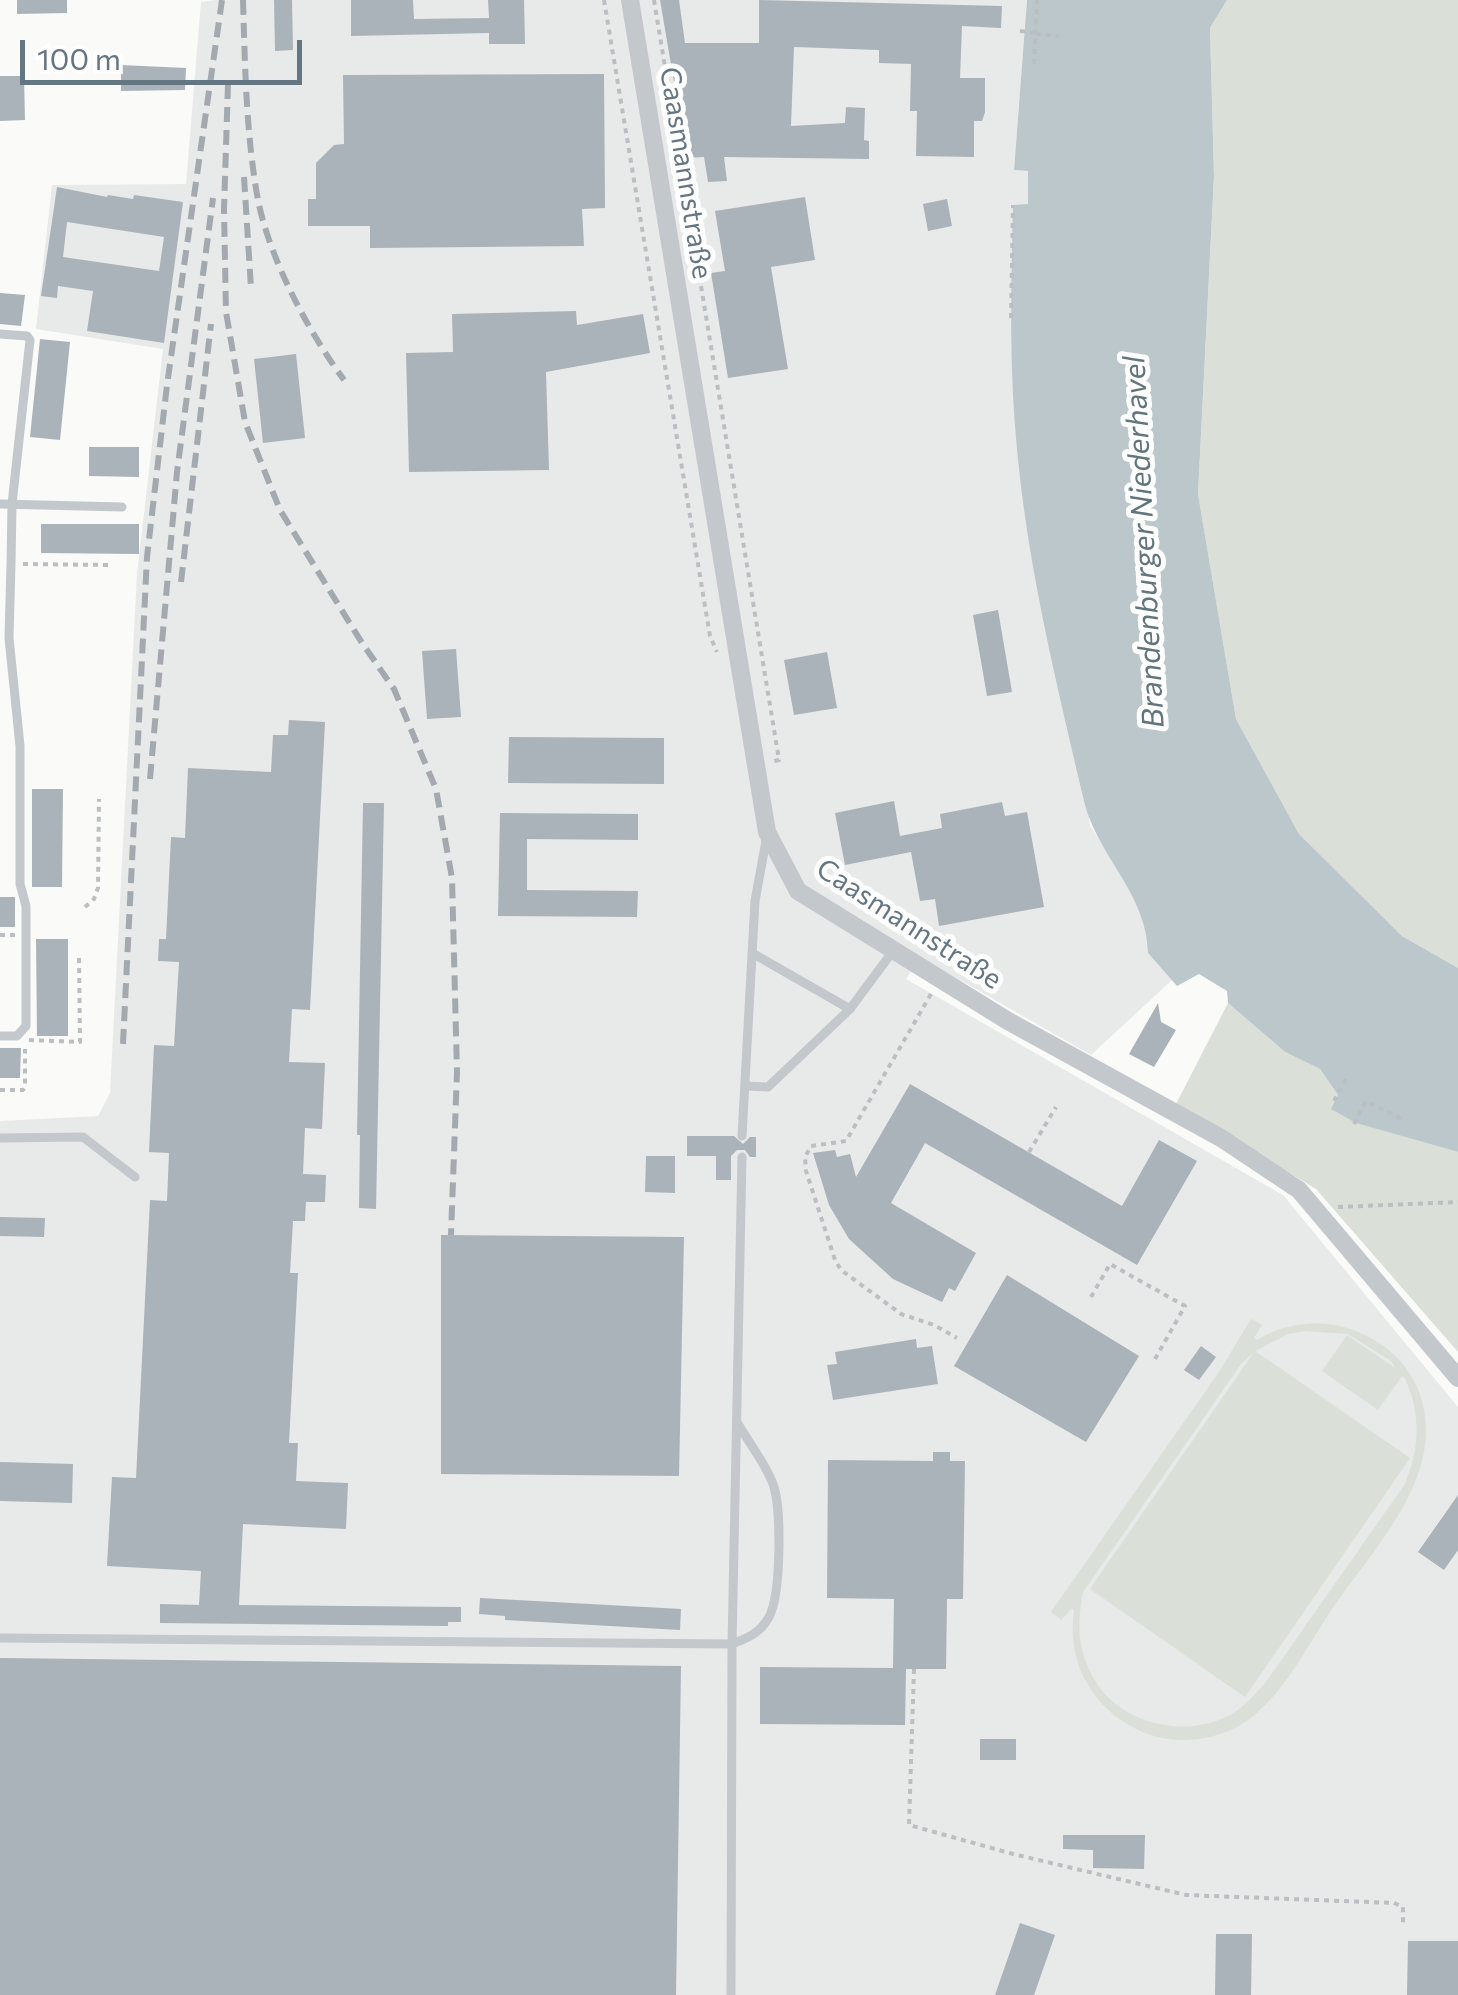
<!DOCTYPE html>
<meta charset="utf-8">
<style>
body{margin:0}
#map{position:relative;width:1458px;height:1995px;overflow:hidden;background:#fafaf8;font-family:Commissioner,sans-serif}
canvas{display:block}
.scale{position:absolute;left:20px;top:40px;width:282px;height:45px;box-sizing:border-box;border:5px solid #657683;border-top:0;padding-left:12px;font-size:30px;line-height:35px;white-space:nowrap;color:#657683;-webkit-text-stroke:8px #fff;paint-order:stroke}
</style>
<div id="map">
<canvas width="1458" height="1995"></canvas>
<div class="scale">100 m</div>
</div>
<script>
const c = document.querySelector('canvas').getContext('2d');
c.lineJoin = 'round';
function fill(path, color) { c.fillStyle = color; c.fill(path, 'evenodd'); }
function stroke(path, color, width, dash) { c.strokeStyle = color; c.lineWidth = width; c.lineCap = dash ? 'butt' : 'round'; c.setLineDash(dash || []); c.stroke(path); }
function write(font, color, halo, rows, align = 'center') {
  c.font = font + ' Commissioner,sans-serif'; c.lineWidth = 10; c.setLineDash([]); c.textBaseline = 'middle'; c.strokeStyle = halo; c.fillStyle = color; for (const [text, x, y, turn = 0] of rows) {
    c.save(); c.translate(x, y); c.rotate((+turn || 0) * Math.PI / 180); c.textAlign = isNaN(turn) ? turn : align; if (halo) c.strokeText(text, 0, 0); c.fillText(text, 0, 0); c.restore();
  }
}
fill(new Path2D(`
 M 216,0 L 1027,0 L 1014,170 L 1028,171 L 1028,205 L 1013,206 L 1090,826 L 1132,889 L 1148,931 L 1148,953 L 1172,980 L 1091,1055 L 920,957 L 906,979 L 1283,1195 L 1458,1407 L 1458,1995 L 0,1995 L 0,1121 L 98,1116 L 110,1093 L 137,574 L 163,349 L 36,329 L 52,185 L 186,184 L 201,2 Z`), '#e8e9e9');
fill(new Path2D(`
 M 1227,0 L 1458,0 L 1458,968 L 1402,936 L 1299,834 L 1236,719 L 1198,494 L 1214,176 L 1210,28 Z
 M 1228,1003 L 1285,1052 L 1320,1069 L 1338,1095 L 1332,1109 L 1357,1123 L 1458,1152 L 1458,1352 L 1316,1189 L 1176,1104 Z
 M 1251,1319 L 1262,1325 L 1254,1338 L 1257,1340 C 1286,1322 1325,1318 1358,1332 C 1385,1343 1405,1361 1417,1387 C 1452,1470 1376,1545 1332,1609 C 1305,1649 1277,1709 1231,1730 C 1198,1744 1160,1744 1129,1725 C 1088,1701 1067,1658 1074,1610 L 1071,1609 L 1061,1620 L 1051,1612 L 1219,1372 ZM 1304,1331 L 1348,1334 L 1391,1361 L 1395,1368 L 1347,1335 L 1322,1371 L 1378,1410 L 1402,1376 L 1405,1378 C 1421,1415 1420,1447 1405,1484 L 1266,1682 C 1256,1693 1245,1706 1232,1714 C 1182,1742 1110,1722 1088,1667 C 1077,1642 1078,1618 1083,1592 L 1241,1364 L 1254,1352 L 1090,1589 L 1245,1697 L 1410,1458 L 1255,1351 L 1288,1334 Z`), '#dadfd7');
fill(new Path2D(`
 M 1027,0 L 1227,0 L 1210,28 L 1214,176 L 1198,494 L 1236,719 L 1299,834 L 1402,936 L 1458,968 L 1458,1152 L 1356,1123 L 1331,1109 L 1338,1095 L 1320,1069 L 1285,1052 L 1228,1003 L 1227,991 L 1199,974 L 1177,986 L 1148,953 C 1147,893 1097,856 1084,801 C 1057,685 1028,569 1017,449 C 1009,368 1011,287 1013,205 L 1028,204 L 1028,171 L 1014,170 Z`), '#bbc7cb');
fill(new Path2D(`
 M 17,0 L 67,0 L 67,13 L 17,14 Z
 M 274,0 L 292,0 L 293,50 L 275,51 Z
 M 351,0 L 413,0 L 414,19 L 489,18 L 488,0 L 524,0 L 525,44 L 489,44 L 489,33 L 351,36 Z
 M 660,0 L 679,0 L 685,43 L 759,43 L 759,0 L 1002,6 L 1001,28 L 962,26 L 960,78 L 985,78 L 985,112 L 982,121 L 974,121 L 974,157 L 916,156 L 917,111 L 910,111 L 911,64 L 879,63 L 879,50 L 794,47 L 791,126 L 845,123 L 846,107 L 865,108 L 864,140 L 869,141 L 869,159 L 724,157 L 727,181 L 708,182 L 704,157 L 687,158 Z
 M 121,65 L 186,68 L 185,90 L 121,91 Z
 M 604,74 L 605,208 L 582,209 L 584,246 L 370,248 L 370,226 L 308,226 L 308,199 L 316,199 L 316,163 L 334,145 L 344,144 L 343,75 Z
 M 0,76 L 24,76 L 25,120 L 0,121 Z
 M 57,187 L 107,197 L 108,195 L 133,199 L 134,195 L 183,202 L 164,343 L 87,331 L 93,291 L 58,286 L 57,298 L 41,296 ZM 67,222 L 164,237 L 159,271 L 63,257 Z
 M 805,197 L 815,260 L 771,267 L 788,369 L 728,378 L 711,273 L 725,271 L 715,211 Z
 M 947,199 L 952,226 L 928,231 L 923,204 Z
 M 0,293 L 25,295 L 21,326 L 0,324 Z
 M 576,311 L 577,325 L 643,314 L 650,353 L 546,372 L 549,470 L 409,472 L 406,353 L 453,352 L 452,314 Z
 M 40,339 L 70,342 L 60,440 L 30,437 Z
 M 296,354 L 305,438 L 263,443 L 254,359 Z
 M 89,447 L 139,447 L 139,477 L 89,476 Z
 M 41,524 L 139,524 L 139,554 L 41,553 Z
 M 998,610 L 1012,692 L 987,696 L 973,615 Z
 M 456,649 L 461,717 L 427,719 L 422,651 Z
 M 827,652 L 837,708 L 794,715 L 784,660 Z
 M 289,720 L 325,722 L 310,1010 L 292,1009 L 289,1062 L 325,1063 L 322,1129 L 305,1128 L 303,1174 L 326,1175 L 325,1202 L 306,1202 L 305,1221 L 293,1221 L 290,1273 L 298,1273 L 289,1443 L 298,1443 L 296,1481 L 348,1483 L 346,1529 L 243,1524 L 239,1605 L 461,1607 L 461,1622 L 448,1622 L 448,1626 L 160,1623 L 160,1604 L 199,1605 L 201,1571 L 107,1566 L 112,1477 L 136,1478 L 150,1200 L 167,1201 L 169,1153 L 149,1152 L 154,1045 L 174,1046 L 179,962 L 158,961 L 159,939 L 166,939 L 171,837 L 185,838 L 188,768 L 271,772 L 273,735 L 288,735 Z
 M 509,737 L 664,738 L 664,784 L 508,783 Z
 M 32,789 L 63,789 L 62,887 L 32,887 Z
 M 894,801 L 900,836 L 942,828 L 940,814 L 1002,802 L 1005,816 L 1027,812 L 1044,907 L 939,926 L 935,899 L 920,901 L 911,852 L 845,865 L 835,813 Z
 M 363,803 L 384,803 L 376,1209 L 359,1208 L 360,1135 L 357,1135 Z
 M 500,813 L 638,814 L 638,840 L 527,839 L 527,890 L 638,891 L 637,917 L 498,916 Z
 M 0,897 L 15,897 L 15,927 L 0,927 Z
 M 36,939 L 68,939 L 68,1036 L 37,1036 Z
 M 1158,1003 L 1161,1022 L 1176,1030 L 1154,1067 L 1129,1054 Z
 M 0,1048 L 21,1048 L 20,1078 L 0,1078 Z
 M 910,1084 L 1122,1206 L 1159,1140 L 1197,1161 L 1137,1265 L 925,1143 L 891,1203 L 976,1253 L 955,1291 L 949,1288 L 942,1302 L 893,1279 L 849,1239 L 829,1205 L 813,1153 L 835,1150 L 837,1157 L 850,1154 L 856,1177 Z
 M 687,1136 L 734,1136 L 743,1144 L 750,1137 L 756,1137 L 756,1157 L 750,1157 L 745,1150 L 737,1150 L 731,1156 L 731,1180 L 716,1180 L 716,1156 L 687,1156 Z
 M 646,1156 L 675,1156 L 675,1193 L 645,1192 Z
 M 0,1217 L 45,1218 L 44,1237 L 0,1236 Z
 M 441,1235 L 684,1237 L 679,1476 L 441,1474 Z
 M 1007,1275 L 1139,1356 L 1086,1442 L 954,1366 Z
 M 916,1339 L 917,1348 L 932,1346 L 938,1384 L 833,1400 L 827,1365 L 837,1364 L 835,1352 Z
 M 1201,1346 L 1216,1357 L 1199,1380 L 1184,1370 Z
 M 933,1452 L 950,1452 L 950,1461 L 965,1461 L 963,1599 L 947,1599 L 946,1669 L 906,1669 L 905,1725 L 760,1724 L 760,1667 L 893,1668 L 894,1599 L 827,1598 L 828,1460 L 933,1461 Z
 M 0,1462 L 73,1464 L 72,1503 L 0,1501 Z
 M 1458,1495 L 1458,1550 L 1444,1570 L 1418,1552 Z
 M 480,1598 L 681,1609 L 680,1630 L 505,1620 L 505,1616 L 479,1614 Z
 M 0,1658 L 681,1666 L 676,1995 L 0,1995 Z
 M 980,1739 L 1016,1739 L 1016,1760 L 980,1760 Z
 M 1063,1835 L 1145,1835 L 1144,1869 L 1093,1868 L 1093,1850 L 1063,1849 Z
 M 1020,1923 L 1055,1935 L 1034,1995 L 995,1995 Z
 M 1216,1934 L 1252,1934 L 1251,1995 L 1215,1995 Z
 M 1408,1941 L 1458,1941 L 1458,1995 L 1407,1995 Z`), '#aab3b9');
stroke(new Path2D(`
 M 604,0 L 710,636 L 717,652
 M 654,0 L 779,760 L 774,761
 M 1020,31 L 1036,33
 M 1036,34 L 1059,36
 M 1034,64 L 1037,0
 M 1011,318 L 1013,205
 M 23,564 L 109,565
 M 85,907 L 94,899 L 98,888 L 99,799
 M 0,935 L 15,935
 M 931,994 L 846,1141 L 811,1146 L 805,1157 L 806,1171 L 835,1260 L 841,1270 L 901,1314 L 934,1325 L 957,1338
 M 29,1040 L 80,1042 L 79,957
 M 0,1090 L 23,1090 L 25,1087 L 25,1049
 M 1334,1101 L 1348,1076
 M 1354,1124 L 1366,1101 L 1401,1119
 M 1029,1152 L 1056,1107
 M 1338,1207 L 1458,1202
 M 1091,1297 L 1110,1264 L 1185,1306 L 1155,1359
 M 914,1669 L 909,1825 L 1013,1854 L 1186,1895 L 1394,1903 L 1403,1907 L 1403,1925`), '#bbbfc2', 4, [5, 5]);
stroke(new Path2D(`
 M 0,334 L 27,336 L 30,340 L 12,504 L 11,564 L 9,638 L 20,746 L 20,884 L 26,906 L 26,1026 L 17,1036 L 0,1036
 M 0,504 L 122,507
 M 752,953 L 850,1009 L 893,951
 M 745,1086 L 768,1087 L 850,1009
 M 742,1136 L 755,901 L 767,835
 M 0,1138 L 83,1137 L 135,1177
 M 0,1638 L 732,1644 C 748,1638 760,1633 769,1617 C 781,1595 782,1508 773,1484 C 765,1462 748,1442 737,1422
 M 731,1995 L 732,1644 L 742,1157`), '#c3c8cc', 9);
stroke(new Path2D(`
 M 630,0 L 767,832 L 798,891 L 1008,1021 L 1221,1138 L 1299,1190 L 1458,1378`), '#c3c8cc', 18);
stroke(new Path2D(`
 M 243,0 C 245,66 246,135 258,200 C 270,260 308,331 344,380
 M 228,84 L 224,210 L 226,312 L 245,422 L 280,510 L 362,643 L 394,689 L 436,789 L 452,878 L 457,1072 L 451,1235
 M 244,177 L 251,288
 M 181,582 L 211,324
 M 150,779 L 177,472 L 213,198
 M 123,1044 L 147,557 L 167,385 L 222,0`), '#a2aab0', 6, [15, 8]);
write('28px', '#657683', '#fff', [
 ["Caasmannstraße",686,173,81],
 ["Caasmannstraße",909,924,33]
]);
write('italic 30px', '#60757c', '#fff', [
 ["Brandenburger Niederhavel",1144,542,-93]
]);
</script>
